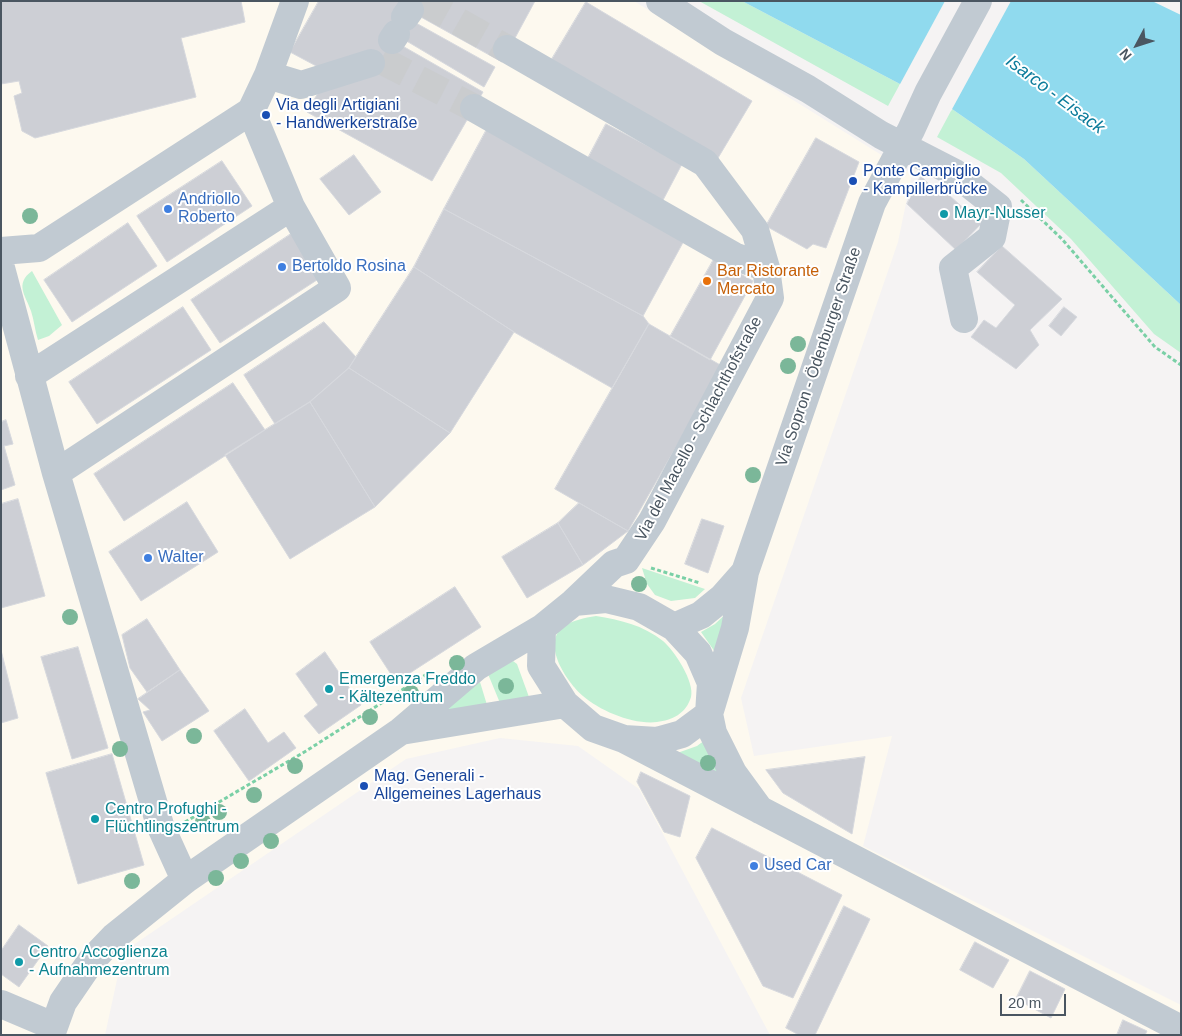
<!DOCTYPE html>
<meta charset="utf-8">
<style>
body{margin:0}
#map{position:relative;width:1182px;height:1036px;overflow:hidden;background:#f5f3f3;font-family:Helvetica,sans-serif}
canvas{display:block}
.frame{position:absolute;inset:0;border:2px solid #4a5661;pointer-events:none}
.north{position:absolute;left:1112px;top:20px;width:50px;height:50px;-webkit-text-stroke:4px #fff;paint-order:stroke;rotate:230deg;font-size:14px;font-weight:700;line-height:20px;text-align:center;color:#4a5661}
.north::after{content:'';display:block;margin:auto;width:18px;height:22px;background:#4a5661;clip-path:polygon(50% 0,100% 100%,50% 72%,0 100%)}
.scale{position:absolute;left:1000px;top:994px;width:66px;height:22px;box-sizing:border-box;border:2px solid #4a5661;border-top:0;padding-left:6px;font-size:15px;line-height:18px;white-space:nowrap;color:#4a5661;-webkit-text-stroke:4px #fff;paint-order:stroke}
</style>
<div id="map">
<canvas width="1182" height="1036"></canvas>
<div class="frame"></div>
<div class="north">N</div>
<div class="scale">20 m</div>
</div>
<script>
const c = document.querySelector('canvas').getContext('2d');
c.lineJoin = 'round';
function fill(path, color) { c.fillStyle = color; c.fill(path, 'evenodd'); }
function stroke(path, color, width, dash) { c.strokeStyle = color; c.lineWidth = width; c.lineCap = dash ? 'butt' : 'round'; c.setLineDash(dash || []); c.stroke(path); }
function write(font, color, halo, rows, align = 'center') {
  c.font = font + ' Helvetica,sans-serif'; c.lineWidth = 4; c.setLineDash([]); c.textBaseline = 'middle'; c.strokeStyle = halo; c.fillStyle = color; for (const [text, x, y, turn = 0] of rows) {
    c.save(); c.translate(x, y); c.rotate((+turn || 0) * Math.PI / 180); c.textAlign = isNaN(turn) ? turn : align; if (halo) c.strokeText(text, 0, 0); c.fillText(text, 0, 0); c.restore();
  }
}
fill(new Path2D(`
 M 1,1 L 634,1 L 912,174 L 898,242 L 741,698 L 754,756 L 892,736 L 863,846 L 1181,1005 L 1181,1035 L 770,1035 L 639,789 L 578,746 L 500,738 L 406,759 L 123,952 L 105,1035 L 1,1035 Z`), '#fdf9ef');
fill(new Path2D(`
 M 699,1 L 742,1 L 900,84 L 888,106 Z
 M 952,109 L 1024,159 L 1181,305 L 1181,353 L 1154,334 L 1071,239 L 1001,173 L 937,137 Z
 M 32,271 L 62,325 L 49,336 L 38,340 C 35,331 34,320 31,311 C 26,296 14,284 32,271 Z
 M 642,568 L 705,589 L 695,598 L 671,601 L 655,595 L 647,584 Z
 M 731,609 L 715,652 L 701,632 L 715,624 Z
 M 596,616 C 620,620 643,625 663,641 C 674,650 695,682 691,697 C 686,714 672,720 657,722 C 634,725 600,711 583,696 C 567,682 541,644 563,627 C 573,620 584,618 596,616 Z
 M 513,661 L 517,664 L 529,697 L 500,703 L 488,674 Z
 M 480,682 L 487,705 L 434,713 Z
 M 709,737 L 723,769 L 716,782 L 666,757 L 697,746 Z`), '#c3f1d5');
fill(new Path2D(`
 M 742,1 L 1152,1 L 1181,15 L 1181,305 L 1024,159 L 952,109 L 900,84 Z`), '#90daee');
fill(new Path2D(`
 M 945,1 L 1011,1 L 951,111 L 899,86 Z`), '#f5f3f3');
const building = new Path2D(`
 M 1,1 L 241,1 L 245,22 L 181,38 L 196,97 L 35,138 L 22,131 L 14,96 L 22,93 L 19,81 L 1,84 Z
 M 319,1 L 535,1 L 502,62 L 401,6 L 398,13 L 495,67 L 484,87 L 388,30 L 385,36 L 483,92 L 432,181 L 307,112 L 322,86 L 320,68 L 290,52 Z
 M 586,2 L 752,101 L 715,163 L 549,64 Z
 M 606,124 L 682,164 L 662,202 L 586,162 Z
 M 487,129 L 686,237 L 643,316 L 444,209 Z
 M 816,138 L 859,162 L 826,248 L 813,244 L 807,249 L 766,226 Z
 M 354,155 L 381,192 L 349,215 L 320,179 Z
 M 222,161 L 252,206 L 167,262 L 137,216 Z
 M 921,176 L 935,190 L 939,186 L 981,224 L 956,250 L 907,204 Z
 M 444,209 L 643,316 L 649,324 L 612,388 L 514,332 L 414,267 Z
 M 128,223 L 157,266 L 72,322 L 44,280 Z
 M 291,234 L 320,278 L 220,343 L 191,300 Z
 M 1002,246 L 1062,299 L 1030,330 L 1039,345 L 1016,369 L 971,337 L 984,320 L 996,328 L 1015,305 L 977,272 Z
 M 714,259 L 753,281 L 710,360 L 670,337 Z
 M 414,267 L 514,332 L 450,433 L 349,368 Z
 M 183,307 L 211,350 L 97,424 L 69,382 Z
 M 1064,307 L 1077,317 L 1061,336 L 1049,326 Z
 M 324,322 L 356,357 L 349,368 L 310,402 L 275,424 L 244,375 Z
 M 649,324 L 722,366 L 628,531 L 555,489 Z
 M 349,368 L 450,433 L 375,507 L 310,402 Z
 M 233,383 L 265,430 L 124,521 L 94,474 Z
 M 310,402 L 375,507 L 290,559 L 225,455 Z
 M 6,420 L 13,444 L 4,446 L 15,485 L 1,490 L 1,422 Z
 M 18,499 L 45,596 L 1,608 L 1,504 Z
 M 187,502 L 218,552 L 141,601 L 109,552 Z
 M 579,503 L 628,531 L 583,565 L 558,523 Z
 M 702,519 L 724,526 L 708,573 L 685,564 Z
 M 558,523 L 583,565 L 527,598 L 502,557 Z
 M 455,587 L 481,627 L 396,682 L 370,642 Z
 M 147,619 L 180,670 L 147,692 L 130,668 L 122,635 Z
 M 78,647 L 108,748 L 72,759 L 41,657 Z
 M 1,650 L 18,718 L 1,723 Z
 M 325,652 L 361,705 L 319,734 L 304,716 L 318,705 L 296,674 Z
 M 180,670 L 209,711 L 162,741 L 143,712 L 150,710 L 138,699 Z
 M 245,709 L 268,743 L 284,732 L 296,748 L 249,781 L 214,731 Z
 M 112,754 L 144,865 L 78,884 L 46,773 Z
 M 865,757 L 852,834 L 783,793 L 766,770 Z
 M 641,772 L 690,796 L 680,837 L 664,832 L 637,782 Z
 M 712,828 L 842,895 L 793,998 L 763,986 L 696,858 Z
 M 844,906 L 870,919 L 815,1035 L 799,1035 L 786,1028 Z
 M 19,925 L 48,946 L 19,987 L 1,974 L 1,951 Z
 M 975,942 L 1009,960 L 993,988 L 960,970 Z
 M 1030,971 L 1065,989 L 1051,1018 L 1016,999 Z
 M 1123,1020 L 1147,1031 L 1145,1035 L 1117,1035 Z`);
fill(building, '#cdcfd5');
stroke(building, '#d7d9de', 1);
stroke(new Path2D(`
 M 422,1 L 507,49
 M 381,60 L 474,108`), '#caccce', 28, [28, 14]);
stroke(new Path2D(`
 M 1021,200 L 1062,239 L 1155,347 L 1181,365
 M 651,568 L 700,583
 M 185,822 L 306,751 L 427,674`), '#7ad0a6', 3, [4, 2.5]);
stroke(new Path2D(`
 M 660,1 L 723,42 L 808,89 L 881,135 L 955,173 L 998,207 L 992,237 L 953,268 L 964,319
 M 405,17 L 410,10
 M 392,40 L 396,34
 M 268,75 L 301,85 L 371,63
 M 474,108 L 734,256 L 766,268 L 755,230 L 705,163 L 507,49
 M 1,251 L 39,248 L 251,111 L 268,75 L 295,1
 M 1,268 L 56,473 L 160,825 L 185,880
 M 29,376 L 291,207
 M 56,473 L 337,288 L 291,207 L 251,111
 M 626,560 L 652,521 L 770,298 L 766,268
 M 574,602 L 614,564 L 626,560
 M 674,627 L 701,615 L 722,598 L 745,572
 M 542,628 L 541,666 L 565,704 L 593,728 L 624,739 L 1181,1029
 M 401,731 L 565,704
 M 624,739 L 657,741 L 682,734 L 709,714 L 735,628 L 745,572 L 872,203 L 911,130 L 928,93 L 978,1
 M 1,1004 L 53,1026
 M 51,1035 L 63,1002 L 91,961 L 114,937 L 185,880 L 401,731 L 476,667 L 542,628 L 574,602 L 606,599 L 639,607 L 674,627 L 698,653 L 711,683 L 709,714 L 713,733 L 733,773 L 760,810`), '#c1cad2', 28);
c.fillStyle = '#7bb799';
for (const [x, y] of [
 [30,216],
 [798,344],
 [788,366],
 [753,475],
 [639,584],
 [70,617],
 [457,663],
 [506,686],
 [411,693],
 [370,717],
 [194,736],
 [120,749],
 [708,763],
 [295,766],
 [254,795],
 [219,812],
 [203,822],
 [271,841],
 [241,861],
 [216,878],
 [132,881]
]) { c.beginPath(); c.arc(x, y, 8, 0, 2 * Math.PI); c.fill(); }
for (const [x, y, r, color] of [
 [266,115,5,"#1a4fb4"],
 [853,181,5,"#1a4fb4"],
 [168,209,5,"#3f7fe0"],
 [944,214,5,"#0f9aa8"],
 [282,267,5,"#3f7fe0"],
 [707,281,5,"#e8710a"],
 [148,558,5,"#3f7fe0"],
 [329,689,5,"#0f9aa8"],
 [364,786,5,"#1a4fb4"],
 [95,819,5,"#0f9aa8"],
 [754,866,5,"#3f7fe0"],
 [19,962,5,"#0f9aa8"]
]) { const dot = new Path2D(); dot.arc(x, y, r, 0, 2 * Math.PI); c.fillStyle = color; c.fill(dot); stroke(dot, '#fff', 2); }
write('16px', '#164399', '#fff', [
 ["Via degli Artigiani",276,106],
 ["- Handwerkerstraße",276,124],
 ["Ponte Campiglio",863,172],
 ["- Kampillerbrücke",863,190],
 ["Mag. Generali -",374,777],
 ["Allgemeines Lagerhaus",374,795]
], 'left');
write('16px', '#366cbe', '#fff', [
 ["Andriollo",178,200],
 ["Roberto",178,218],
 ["Bertoldo Rosina",292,267],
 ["Walter",158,558],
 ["Used Car",764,866]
], 'left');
write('16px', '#0d838f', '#fff', [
 ["Mayr-Nusser",954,214],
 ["Emergenza Freddo",339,680],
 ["- Kältezentrum",339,698],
 ["Centro Profughi -",105,810],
 ["Flüchtlingszentrum",105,828],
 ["Centro Accoglienza",29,953],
 ["- Aufnahmezentrum",29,971]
], 'left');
write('16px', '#c56008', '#fff', [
 ["Bar Ristorante",717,272],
 ["Mercato",717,290]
], 'left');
write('16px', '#4a5661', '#fff', [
 ["Via Sopron - Ödenburger Straße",819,357,-71],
 ["Via del Macello - Schlachthofstraße",699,429,-62]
]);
write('italic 18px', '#0c7c9b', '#fff', [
 ["Isarco - Eisack",1055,95,37]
]);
</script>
